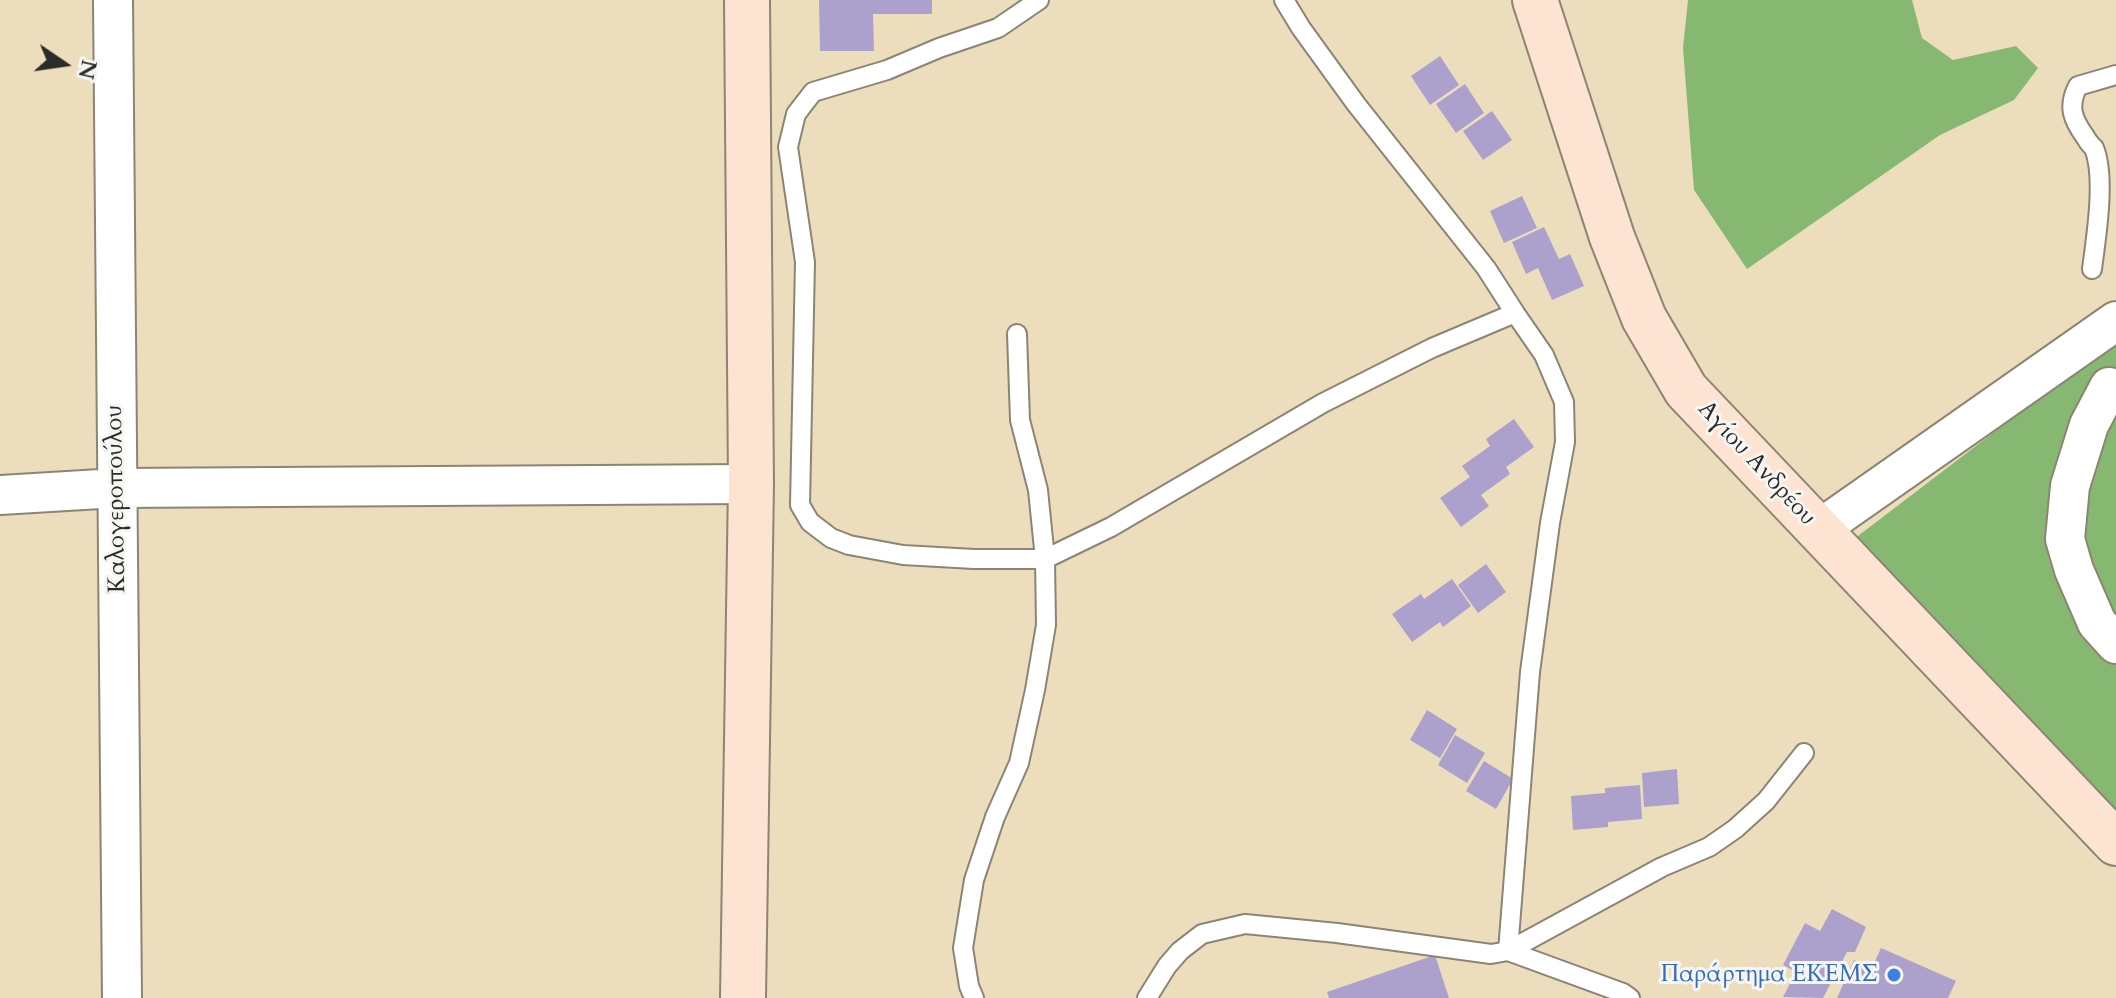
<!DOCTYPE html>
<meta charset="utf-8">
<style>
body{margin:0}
#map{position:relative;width:2116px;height:998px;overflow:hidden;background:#ecdebc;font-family:Cardo,serif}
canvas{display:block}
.north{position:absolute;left:24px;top:24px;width:80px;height:80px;-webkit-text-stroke:6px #f6f6f2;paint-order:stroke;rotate:103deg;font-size:22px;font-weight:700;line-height:32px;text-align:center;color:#2b2b2b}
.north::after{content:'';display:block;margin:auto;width:28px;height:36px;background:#2b2b2b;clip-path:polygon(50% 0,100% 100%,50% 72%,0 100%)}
</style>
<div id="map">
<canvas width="2116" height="998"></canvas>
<div class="north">N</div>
</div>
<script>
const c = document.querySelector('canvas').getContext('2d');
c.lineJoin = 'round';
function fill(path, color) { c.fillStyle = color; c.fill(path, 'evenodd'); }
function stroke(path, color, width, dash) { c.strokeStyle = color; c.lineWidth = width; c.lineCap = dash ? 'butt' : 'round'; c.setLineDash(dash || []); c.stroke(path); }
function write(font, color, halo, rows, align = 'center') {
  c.font = font + ' Cardo,serif'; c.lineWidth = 6; c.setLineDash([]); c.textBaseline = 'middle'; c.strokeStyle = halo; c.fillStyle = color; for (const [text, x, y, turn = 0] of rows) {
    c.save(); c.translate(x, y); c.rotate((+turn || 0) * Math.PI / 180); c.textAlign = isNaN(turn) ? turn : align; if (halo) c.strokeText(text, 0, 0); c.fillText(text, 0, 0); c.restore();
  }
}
fill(new Path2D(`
 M 1688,0 L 1912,0 L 1922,38 L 1953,60 L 2016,46 L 2038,68 L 2014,100 L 1940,135 L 1747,269 L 1694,190 L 1683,48 Z
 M 2116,339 L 2116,815 L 1854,539 Z`), '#87b872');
fill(new Path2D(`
 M 819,0 L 932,0 L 932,14 L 873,14 L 874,51 L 820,51 Z
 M 1440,56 L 1459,85 L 1430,105 L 1411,76 Z
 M 1465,84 L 1484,113 L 1456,133 L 1436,104 Z
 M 1492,111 L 1512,140 L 1483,160 L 1463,131 Z
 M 1522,196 L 1537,228 L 1504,243 L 1490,211 Z
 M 1544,227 L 1559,259 L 1570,254 L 1584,286 L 1552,300 L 1538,268 L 1526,274 L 1512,242 Z
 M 1514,419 L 1534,447 L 1506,467 L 1510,474 L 1481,495 L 1489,506 L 1461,527 L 1440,498 L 1470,477 L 1462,466 L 1490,446 L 1486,439 Z
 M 1486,564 L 1506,592 L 1478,613 L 1458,585 Z
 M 1452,579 L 1471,606 L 1443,627 L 1440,622 L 1412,642 L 1392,614 L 1421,594 L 1424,599 Z
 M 1427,710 L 1457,729 L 1440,758 L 1410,740 Z
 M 1455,735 L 1485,753 L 1467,783 L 1438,765 Z
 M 1484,761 L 1513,779 L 1496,809 L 1466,791 Z
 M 1677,769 L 1679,804 L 1644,807 L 1642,773 Z
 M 1640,785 L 1642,819 L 1608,822 L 1608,827 L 1573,830 L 1571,796 L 1605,793 L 1605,788 Z
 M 1832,909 L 1866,927 L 1855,952 L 1847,952 L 1823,998 L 1783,997 L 1796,972 L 1783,965 L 1805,923 L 1820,931 Z
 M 1881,948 L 1956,981 L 1948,998 L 1837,998 L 1854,960 L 1872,968 Z
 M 1435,955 L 1449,998 L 1329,998 L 1327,992 Z`), '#aca0cd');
const lane = new Path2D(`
 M 1039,0 L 998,28 L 939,48 L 887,70 L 813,92 L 796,114 L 788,147 L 805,262 L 800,505 L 810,522 L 831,538 L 849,545 L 903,555 L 974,559 L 1045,559 L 1111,527 L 1323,403 L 1432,348 L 1515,313
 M 1284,0 L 1301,28 L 1356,104 L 1486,268 L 1515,313 L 1544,355 L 1564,402 L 1565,442 L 1550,523 L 1530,672 L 1508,951 L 1623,993 L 1630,998
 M 2092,269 C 2096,238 2106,177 2094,148 C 2093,148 2086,139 2086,138 C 2073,120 2067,107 2078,86 L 2116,75
 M 974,998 L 969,986 L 963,948 L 974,880 L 995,817 L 1019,763 L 1035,690 L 1046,625 L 1045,559 L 1038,490 L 1020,420 L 1017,334
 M 1147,998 L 1167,966 L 1180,951 L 1202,934 L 1245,924 L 1337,933 L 1491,954 L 1508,951 L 1662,867 L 1709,847 L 1735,829 L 1766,801 L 1804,753`);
const street = new Path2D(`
 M 113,0 L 122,998
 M 2109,387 L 2089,425 L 2070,486 L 2065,539 L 2074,570 L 2097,623 L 2116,644
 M 0,495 L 117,488 L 751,484
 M 1818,530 L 2116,321`);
const secondary = new Path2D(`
 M 1535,0 L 1612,237 L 1644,318 L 1686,390 L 2116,843
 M 743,998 L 751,484 L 747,0`);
stroke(lane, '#8c8474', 22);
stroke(street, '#8c8474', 42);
stroke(secondary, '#8c8474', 48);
stroke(lane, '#fff', 18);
stroke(street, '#fff', 38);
stroke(secondary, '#fde3d1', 44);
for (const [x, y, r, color] of [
 [1894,975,8,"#3f7fe0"]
]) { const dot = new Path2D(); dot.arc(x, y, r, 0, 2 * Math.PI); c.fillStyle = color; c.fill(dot); stroke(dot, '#f6f6f2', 3); }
write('24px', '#2b2b2b', '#f6f6f2', [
 ["Αγίου Ανδρέου",1756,464,47],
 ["Καλογεροπούλου",117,499,-91]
]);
write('24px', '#366cbe', '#f6f6f2', [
 ["Παράρτημα ΕΚΕΜΣ",1878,975]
], 'right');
</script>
